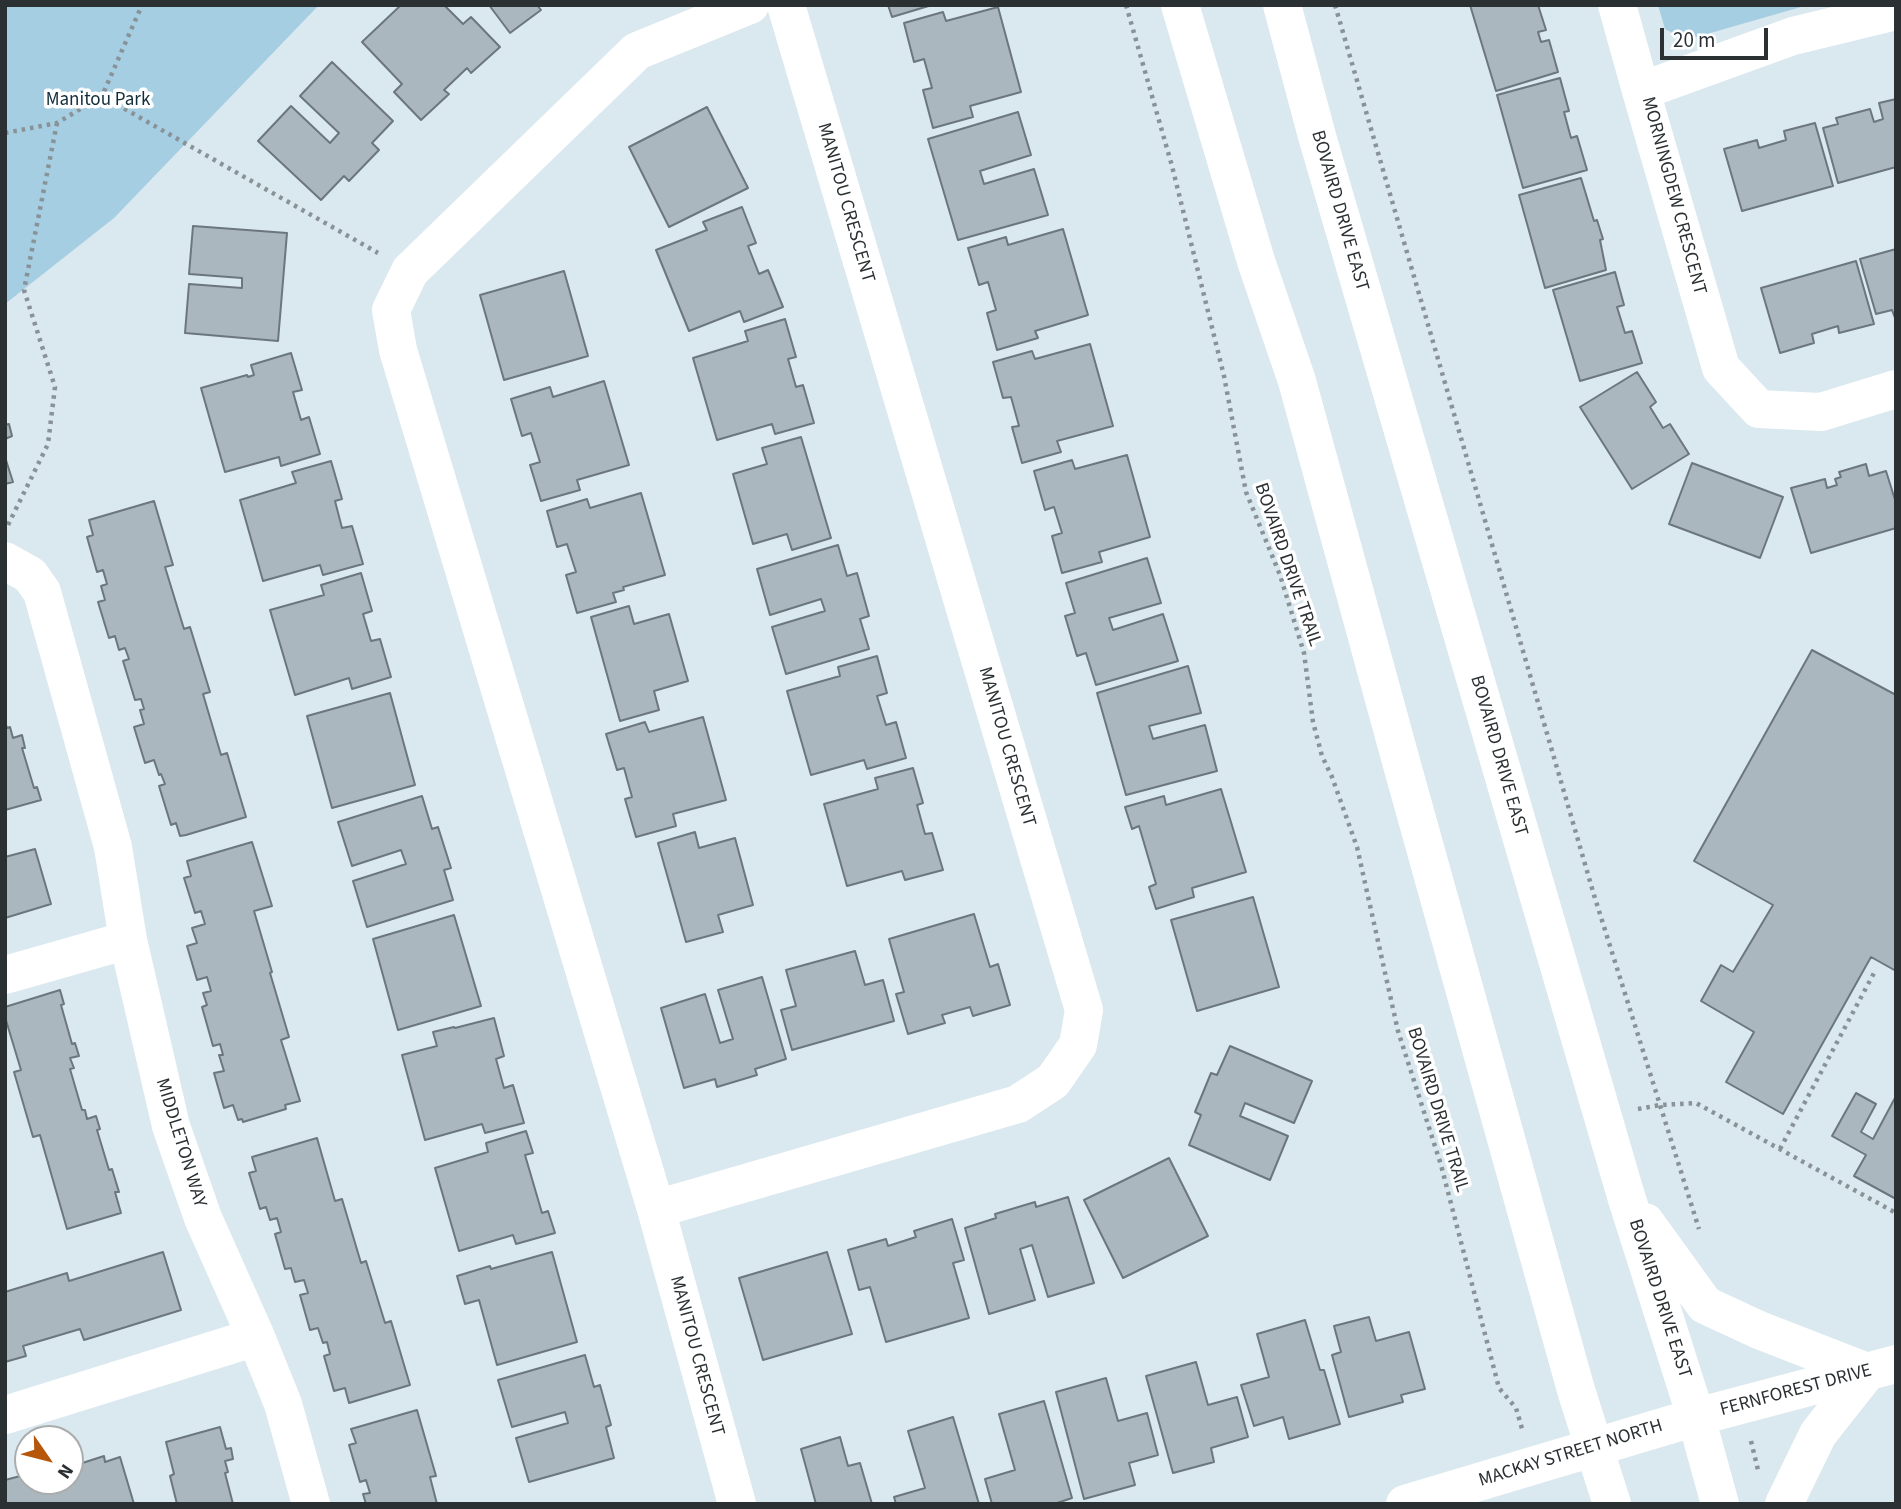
<!DOCTYPE html>
<style>
body{margin:0}
#map{position:relative;width:1901px;height:1509px;overflow:hidden;background:#dae8ef;font-family:"Source Sans 3",sans-serif}
canvas{display:block}
.frame{position:absolute;inset:0;border:7px solid #2b3033;pointer-events:none}
.north{position:absolute;left:14px;top:1425px;width:70px;height:70px;box-sizing:border-box;background:#fff;border:2px solid #aaacad;border-radius:50%;rotate:125deg;font-size:19px;font-weight:700;line-height:28px;text-align:center;color:#2b3033}
.north::after{content:'';display:block;margin:auto;width:24px;height:32px;background:#b5560b;clip-path:polygon(50% 0,100% 100%,50% 72%,0 100%)}
.scale{position:absolute;left:1660px;top:28px;width:108px;height:32px;box-sizing:border-box;border:4px solid #2b3033;border-top:0;padding-left:9px;font-size:21px;line-height:24px;white-space:nowrap;color:#2b3033;-webkit-text-stroke:5px #fff;paint-order:stroke}
</style>
<div id="map">
<canvas width="1901" height="1509"></canvas>
<div class="frame"></div>
<div class="north">N</div>
<div class="scale">20 m</div>
</div>
<script>
const c = document.querySelector('canvas').getContext('2d');
c.lineJoin = 'round';
function fill(path, color) { c.fillStyle = color; c.fill(path, 'evenodd'); }
function stroke(path, color, width, dash) { c.strokeStyle = color; c.lineWidth = width; c.lineCap = dash ? 'butt' : 'round'; c.setLineDash(dash || []); c.stroke(path); }
function write(font, color, halo, rows, align = 'center') {
  c.font = font + ' "Source Sans 3",sans-serif'; c.lineWidth = 7; c.setLineDash([]); c.textBaseline = 'middle'; c.strokeStyle = halo; c.fillStyle = color; for (const [text, x, y, turn = 0] of rows) {
    c.save(); c.translate(x, y); c.rotate((+turn || 0) * Math.PI / 180); c.textAlign = isNaN(turn) ? turn : align; if (halo) c.strokeText(text, 0, 0); c.fillText(text, 0, 0); c.restore();
  }
}
fill(new Path2D(`
 M 5,5 L 319,5 L 114,218 L 5,304 Z
 M 1658,5 L 1800,5 L 1801,7 L 1686,40 L 1665,29 Z`), '#a5cee3');
const building = new Path2D(`
 M 401,5 L 444,5 L 463,24 L 471,17 L 500,47 L 471,73 L 467,68 L 444,90 L 449,94 L 421,120 L 394,92 L 402,84 L 362,42 Z
 M 489,5 L 537,5 L 541,10 L 510,33 Z
 M 888,5 L 932,5 L 892,17 Z
 M 1470,5 L 1538,5 L 1546,30 L 1538,32 L 1541,42 L 1549,40 L 1558,72 L 1496,91 Z
 M 998,7 L 1021,92 L 970,106 L 973,117 L 933,128 L 923,90 L 932,88 L 924,59 L 914,62 L 904,23 L 943,12 L 946,21 Z
 M 332,62 L 393,121 L 372,143 L 379,150 L 349,181 L 344,176 L 321,200 L 258,141 L 291,106 L 330,143 L 339,133 L 300,96 Z
 M 1560,78 L 1569,111 L 1564,112 L 1571,138 L 1577,136 L 1587,170 L 1523,188 L 1497,95 Z
 M 1896,99 L 1896,167 L 1838,183 L 1823,128 L 1838,124 L 1836,118 L 1870,109 L 1874,122 L 1883,119 L 1879,103 Z
 M 707,107 L 748,188 L 669,227 L 629,147 Z
 M 1018,112 L 1031,155 L 980,171 L 984,184 L 1034,169 L 1048,215 L 958,240 L 928,139 Z
 M 1815,123 L 1833,186 L 1742,211 L 1724,149 L 1757,140 L 1759,148 L 1786,140 L 1784,131 Z
 M 1581,178 L 1594,221 L 1597,220 L 1603,239 L 1600,240 L 1606,270 L 1545,288 L 1519,195 Z
 M 742,207 L 756,243 L 748,246 L 759,274 L 768,270 L 783,307 L 744,322 L 740,311 L 689,331 L 656,250 L 707,230 L 703,222 Z
 M 193,226 L 287,233 L 278,341 L 185,333 L 189,284 L 242,288 L 242,278 L 189,274 Z
 M 1063,229 L 1088,315 L 1035,331 L 1038,338 L 997,350 L 987,313 L 996,310 L 988,282 L 979,285 L 968,248 L 1006,237 L 1008,245 Z
 M 1896,249 L 1896,318 L 1895,318 L 1892,310 L 1876,314 L 1860,259 Z
 M 1856,261 L 1874,324 L 1839,333 L 1838,326 L 1812,334 L 1814,343 L 1780,353 L 1761,288 Z
 M 564,271 L 588,356 L 504,380 L 480,295 Z
 M 1615,272 L 1624,305 L 1617,307 L 1625,333 L 1632,331 L 1642,363 L 1580,381 L 1553,290 Z
 M 785,319 L 796,357 L 788,359 L 796,387 L 803,385 L 814,423 L 775,434 L 772,424 L 717,440 L 693,358 L 748,341 L 745,331 Z
 M 1090,344 L 1113,426 L 1057,441 L 1061,452 L 1022,463 L 1012,427 L 1019,426 L 1011,397 L 1003,398 L 993,362 L 1032,351 L 1035,359 Z
 M 291,353 L 302,390 L 293,392 L 301,420 L 309,417 L 320,454 L 281,466 L 279,457 L 225,472 L 201,388 L 247,375 L 248,377 L 254,375 L 251,365 Z
 M 1637,372 L 1656,402 L 1650,407 L 1663,428 L 1670,424 L 1689,454 L 1632,489 L 1580,407 Z
 M 604,381 L 629,465 L 577,480 L 580,490 L 541,501 L 530,465 L 540,462 L 531,433 L 522,436 L 511,399 L 550,387 L 553,397 Z
 M 9,424 L 12,436 L 5,439 L 5,425 Z
 M 801,437 L 831,538 L 792,550 L 787,534 L 753,544 L 733,474 L 767,464 L 762,448 Z
 M 1127,455 L 1150,537 L 1099,552 L 1102,562 L 1062,573 L 1052,536 L 1062,533 L 1054,507 L 1045,510 L 1034,471 L 1072,460 L 1075,469 Z
 M 5,457 L 13,482 L 5,484 Z
 M 331,461 L 342,499 L 335,501 L 342,528 L 352,526 L 363,564 L 323,575 L 320,565 L 263,581 L 240,500 L 296,483 L 292,472 Z
 M 1692,463 L 1783,497 L 1760,558 L 1669,524 Z
 M 1866,464 L 1869,476 L 1886,471 L 1896,503 L 1896,528 L 1811,553 L 1791,488 L 1825,479 L 1827,488 L 1837,485 L 1835,479 L 1841,477 L 1839,472 Z
 M 641,493 L 665,575 L 623,587 L 624,590 L 613,593 L 616,602 L 577,613 L 566,575 L 576,572 L 567,544 L 557,547 L 547,511 L 587,499 L 590,508 Z
 M 154,501 L 173,565 L 165,567 L 184,629 L 190,627 L 210,692 L 203,694 L 221,755 L 227,753 L 246,817 L 186,835 L 180,836 L 176,823 L 171,825 L 159,786 L 165,784 L 161,774 L 159,775 L 154,760 L 145,763 L 134,727 L 144,724 L 140,710 L 144,709 L 141,699 L 135,700 L 123,661 L 129,659 L 125,648 L 119,650 L 115,636 L 109,638 L 98,602 L 105,600 L 101,586 L 107,584 L 103,570 L 97,572 L 87,537 L 93,535 L 89,520 Z
 M 838,545 L 847,576 L 857,573 L 869,616 L 860,619 L 869,649 L 786,674 L 772,627 L 825,611 L 821,599 L 770,615 L 757,569 Z
 M 1147,558 L 1161,603 L 1109,618 L 1113,630 L 1163,614 L 1178,661 L 1096,685 L 1086,653 L 1077,656 L 1065,616 L 1075,613 L 1066,583 Z
 M 361,573 L 372,611 L 363,614 L 371,641 L 380,639 L 391,677 L 352,689 L 349,678 L 295,695 L 270,610 L 324,595 L 321,585 Z
 M 629,606 L 634,624 L 669,614 L 688,681 L 654,691 L 659,710 L 620,721 L 591,617 Z
 M 1812,650 L 1896,695 L 1896,971 L 1871,957 L 1783,1114 L 1726,1082 L 1754,1032 L 1701,1001 L 1721,965 L 1733,972 L 1773,905 L 1694,861 Z
 M 877,656 L 887,693 L 877,696 L 886,725 L 896,722 L 906,758 L 867,769 L 864,760 L 811,775 L 787,691 L 840,676 L 838,667 Z
 M 1188,666 L 1201,713 L 1149,726 L 1153,739 L 1205,725 L 1217,771 L 1126,795 L 1097,693 Z
 M 390,693 L 415,785 L 332,808 L 307,716 Z
 M 703,717 L 726,800 L 673,814 L 676,826 L 636,837 L 625,799 L 632,797 L 624,768 L 617,770 L 606,734 L 645,722 L 649,732 Z
 M 5,722 L 7,728 L 10,727 L 13,738 L 22,735 L 25,748 L 22,748 L 34,788 L 37,787 L 41,800 L 5,810 Z
 M 913,768 L 923,803 L 917,805 L 925,834 L 932,833 L 943,870 L 905,880 L 902,871 L 847,886 L 824,804 L 878,789 L 875,778 Z
 M 1221,789 L 1246,872 L 1192,888 L 1194,897 L 1156,909 L 1149,887 L 1156,884 L 1139,826 L 1132,829 L 1125,807 L 1164,796 L 1166,805 Z
 M 422,796 L 432,829 L 438,827 L 451,868 L 444,870 L 453,900 L 367,927 L 353,881 L 406,864 L 401,850 L 352,866 L 338,822 Z
 M 695,832 L 699,848 L 735,838 L 753,905 L 718,915 L 723,932 L 686,942 L 658,843 Z
 M 252,842 L 272,906 L 254,911 L 272,972 L 270,973 L 289,1037 L 281,1040 L 300,1101 L 285,1105 L 286,1109 L 243,1122 L 242,1119 L 238,1120 L 233,1105 L 224,1108 L 214,1073 L 224,1071 L 219,1055 L 223,1055 L 220,1044 L 213,1046 L 202,1007 L 207,1005 L 203,993 L 211,991 L 207,977 L 197,980 L 187,946 L 197,943 L 192,928 L 205,924 L 201,911 L 195,913 L 184,878 L 191,876 L 187,861 Z
 M 35,849 L 51,904 L 5,918 L 5,857 Z
 M 1253,897 L 1279,987 L 1197,1011 L 1171,920 Z
 M 974,914 L 990,967 L 998,964 L 1010,1005 L 973,1016 L 970,1007 L 942,1015 L 945,1023 L 908,1034 L 896,994 L 904,992 L 889,939 Z
 M 454,915 L 481,1006 L 398,1030 L 373,939 Z
 M 855,951 L 865,985 L 883,980 L 894,1021 L 792,1050 L 781,1010 L 796,1006 L 786,970 Z
 M 762,977 L 786,1059 L 755,1069 L 757,1075 L 717,1087 L 715,1079 L 684,1088 L 661,1008 L 705,994 L 720,1043 L 733,1039 L 718,990 Z
 M 60,990 L 64,1004 L 61,1005 L 72,1044 L 75,1043 L 79,1056 L 70,1058 L 74,1068 L 70,1069 L 82,1110 L 85,1110 L 87,1119 L 96,1116 L 100,1129 L 97,1130 L 109,1170 L 112,1169 L 119,1192 L 115,1192 L 121,1213 L 67,1229 L 40,1135 L 33,1137 L 14,1072 L 21,1070 L 5,1017 L 5,1007 Z
 M 494,1018 L 504,1056 L 496,1059 L 504,1088 L 513,1085 L 524,1123 L 485,1133 L 482,1124 L 425,1140 L 402,1055 L 437,1046 L 433,1032 L 454,1027 L 455,1028 Z
 M 1230,1046 L 1312,1081 L 1294,1123 L 1245,1103 L 1240,1116 L 1288,1136 L 1270,1180 L 1189,1145 L 1201,1115 L 1195,1112 L 1211,1073 L 1217,1075 Z
 M 1856,1093 L 1876,1104 L 1861,1132 L 1873,1139 L 1896,1096 L 1896,1199 L 1854,1176 L 1866,1155 L 1832,1136 Z
 M 526,1131 L 533,1153 L 525,1155 L 542,1213 L 548,1211 L 555,1233 L 516,1244 L 513,1235 L 459,1251 L 435,1168 L 488,1152 L 486,1143 Z
 M 317,1138 L 335,1201 L 342,1199 L 361,1263 L 366,1261 L 385,1323 L 391,1321 L 410,1385 L 349,1403 L 345,1388 L 334,1391 L 324,1356 L 330,1354 L 327,1342 L 323,1343 L 318,1328 L 310,1330 L 300,1295 L 308,1293 L 304,1280 L 295,1282 L 291,1268 L 285,1269 L 275,1234 L 281,1232 L 277,1218 L 270,1220 L 266,1207 L 260,1209 L 249,1173 L 256,1171 L 252,1157 Z
 M 1169,1158 L 1208,1236 L 1123,1278 L 1084,1200 Z
 M 1068,1197 L 1094,1283 L 1048,1297 L 1032,1245 L 1020,1249 L 1035,1300 L 989,1314 L 965,1228 L 996,1218 L 995,1214 L 1035,1202 L 1036,1207 Z
 M 952,1219 L 964,1260 L 953,1263 L 969,1318 L 886,1342 L 870,1287 L 859,1290 L 848,1250 L 886,1239 L 888,1246 L 916,1237 L 914,1231 Z
 M 163,1252 L 181,1310 L 84,1340 L 80,1329 L 23,1346 L 26,1356 L 5,1362 L 5,1292 L 67,1273 L 69,1281 Z
 M 552,1252 L 577,1342 L 497,1365 L 479,1300 L 465,1304 L 457,1276 L 490,1266 L 491,1269 Z
 M 827,1252 L 852,1334 L 763,1360 L 739,1278 Z
 M 1369,1317 L 1376,1341 L 1409,1332 L 1425,1389 L 1401,1395 L 1403,1402 L 1349,1417 L 1332,1355 L 1341,1352 L 1334,1326 Z
 M 1305,1320 L 1320,1370 L 1324,1370 L 1340,1424 L 1289,1439 L 1283,1417 L 1254,1426 L 1241,1385 L 1269,1377 L 1257,1334 Z
 M 585,1355 L 594,1387 L 600,1385 L 611,1425 L 606,1427 L 614,1458 L 529,1482 L 516,1438 L 568,1423 L 565,1412 L 512,1427 L 498,1380 Z
 M 1196,1362 L 1208,1405 L 1237,1397 L 1248,1437 L 1211,1448 L 1214,1462 L 1173,1473 L 1146,1376 Z
 M 1106,1378 L 1118,1421 L 1147,1413 L 1158,1455 L 1129,1463 L 1135,1485 L 1084,1499 L 1056,1392 Z
 M 1044,1401 L 1072,1498 L 1054,1504 L 992,1504 L 985,1479 L 1015,1470 L 999,1414 Z
 M 417,1410 L 436,1476 L 430,1477 L 437,1504 L 366,1504 L 363,1494 L 370,1493 L 366,1480 L 360,1482 L 349,1445 L 356,1443 L 351,1429 Z
 M 953,1417 L 979,1504 L 896,1504 L 894,1497 L 925,1488 L 908,1431 Z
 M 220,1427 L 226,1449 L 231,1448 L 233,1459 L 225,1461 L 228,1472 L 225,1473 L 233,1504 L 177,1504 L 170,1476 L 174,1474 L 166,1442 Z
 M 840,1437 L 848,1466 L 860,1463 L 872,1504 L 816,1504 L 801,1449 Z
 M 104,1456 L 105,1462 L 120,1457 L 134,1504 L 5,1504 L 5,1480 L 28,1474 L 28,1481 L 57,1481 L 58,1484 L 70,1481 L 70,1467 Z`);
fill(building, '#aab7be');
stroke(building, '#6b777d', 2);
stroke(new Path2D(`
 M 1126,5 L 1172,166 L 1224,376 L 1246,492 L 1280,575 L 1304,653 L 1313,722 L 1322,756 L 1332,777 L 1357,847 L 1398,1031 L 1441,1165 L 1499,1388 L 1516,1408 L 1523,1432
 M 1335,5 L 1594,895 L 1699,1229
 M 102,96 L 378,253
 M 5,133 L 57,123 L 102,96 L 142,5
 M 8,525 L 48,444 L 55,387 L 24,290 L 57,123
 M 1638,1109 L 1660,1105 L 1696,1103 L 1896,1213
 M 1780,1149 L 1874,973
 M 1751,1441 L 1758,1470`), '#889297', 4.5, [3.5, 5]);
stroke(new Path2D(`
 M 1617,5 L 1641,91
 M 1896,11 L 1793,36 L 1641,91 L 1721,368 L 1759,409 L 1821,412 L 1896,389
 M 5,561 L 30,575 L 42,592 L 113,847 L 128,940 L 171,1126 L 203,1218 L 256,1337 L 283,1404 L 311,1504
 M 5,975 L 128,940
 M 656,1209 L 1018,1104 L 1053,1081 L 1078,1045 L 1084,1010 L 786,5
 M 5,1415 L 256,1337
 M 737,1504 L 656,1209 L 398,350 L 391,310 L 410,271 L 637,51 L 750,5`), '#fff', 38);
stroke(new Path2D(`
 M 1180,5 L 1256,261 L 1297,381 L 1402,765 L 1576,1390 L 1612,1504
 M 1282,5 L 1317,136 L 1626,1196 L 1696,1417 L 1720,1504
 M 1645,1222 L 1705,1305 L 1759,1330 L 1867,1372
 M 1405,1504 L 1696,1417 L 1896,1364
 M 1784,1504 L 1818,1434 L 1867,1372`), '#fff', 38);
write('19px', '#112d3a', '#fff', [
 ["Manitou Park",98,101]
]);
write('19px', '#2b3033', '#fff', [
 ["MORNINGDEW CRESCENT",1673,196,75],
 ["MANITOU CRESCENT",845,203,74],
 ["BOVAIRD DRIVE EAST",1339,211,74],
 ["BOVAIRD DRIVE TRAIL",1287,565,71],
 ["MANITOU CRESCENT",1006,747,74],
 ["BOVAIRD DRIVE EAST",1498,756,74],
 ["BOVAIRD DRIVE TRAIL",1437,1110,73],
 ["MIDDLETON WAY",180,1143,73],
 ["BOVAIRD DRIVE EAST",1659,1299,72],
 ["MANITOU CRESCENT",696,1356,75],
 ["FERNFOREST DRIVE",1796,1391,-15],
 ["MACKAY STREET NORTH",1571,1454,-17]
]);
</script>
